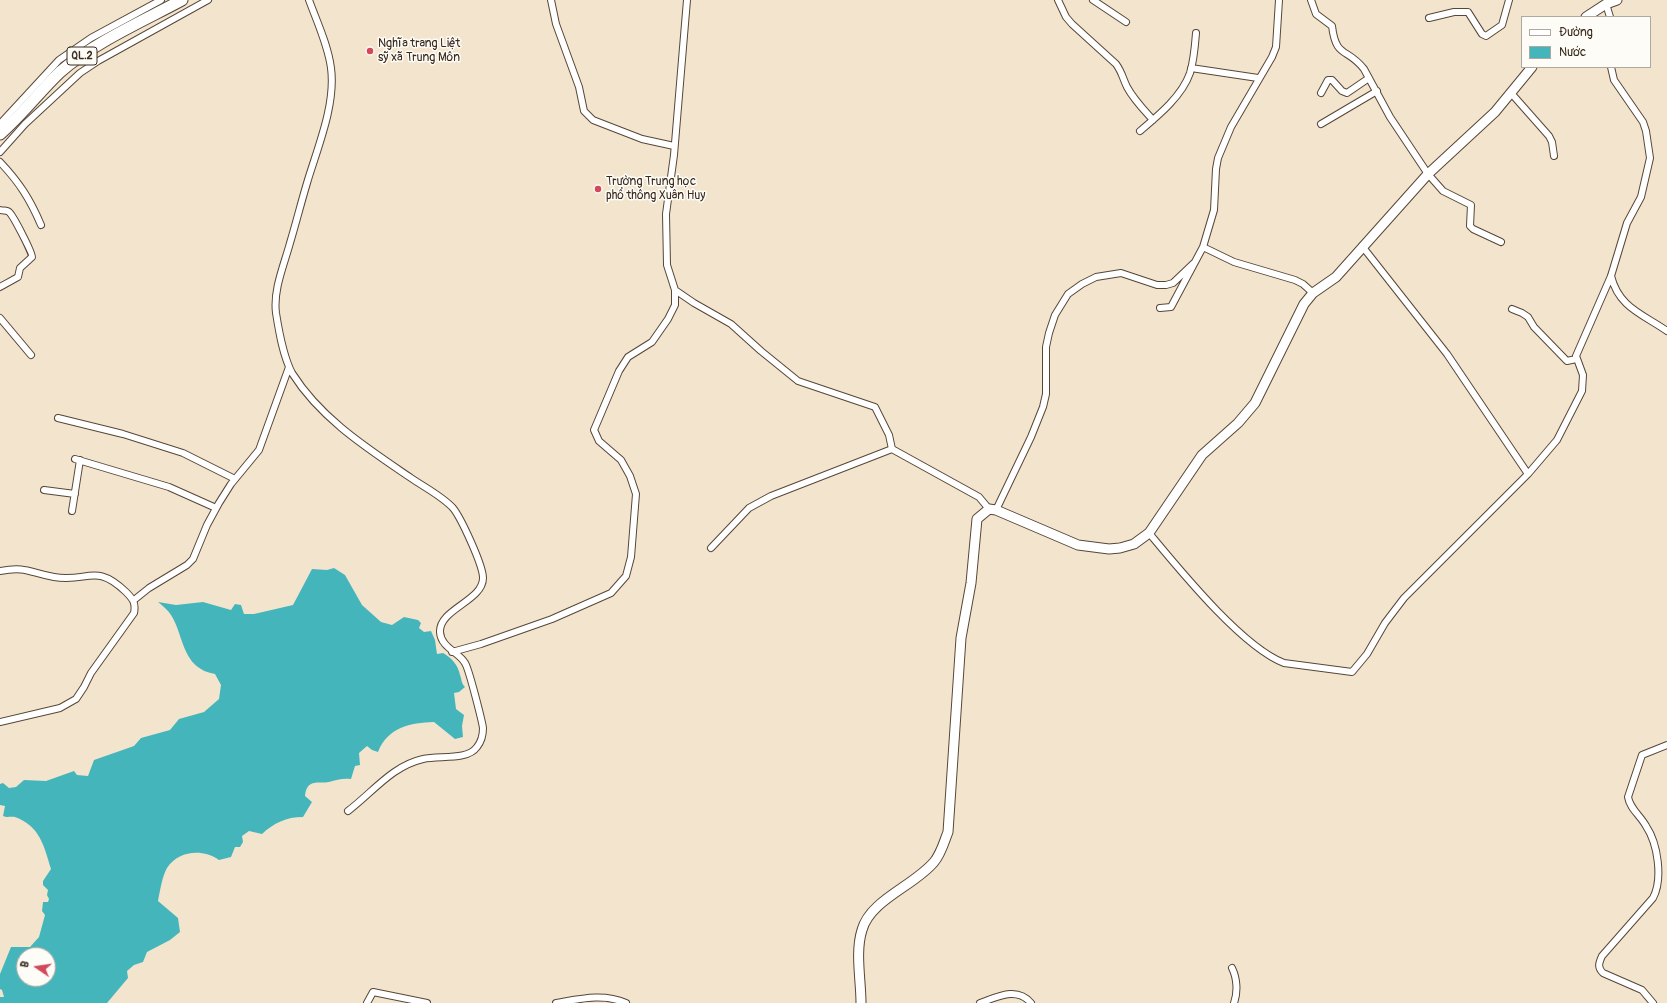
<!DOCTYPE html>
<meta charset="utf-8">
<style>
body{margin:0}
#map{position:relative;width:1667px;height:1003px;overflow:hidden;background:#f3e5cd;font-family:Pangolin,sans-serif}
canvas{display:block}
.legend{position:absolute;left:1521px;top:16px;width:130px;height:52px;box-sizing:border-box;background:#fdfcf7;border:1px solid #afa8a0;margin:0;padding:5px 7px;list-style:none;font-size:12px;color:#3b2a1e}
.legend li{display:flex;align-items:center;gap:8px;height:20px}
.legend b{width:20px;border:1px solid #afa8a0}
.north{position:absolute;left:16px;top:947px;width:40px;height:40px;box-sizing:border-box;background:#fdfcf7;border:1px solid #afa8a0;border-radius:50%;rotate:283deg;font-size:11px;font-weight:700;line-height:16px;text-align:center;color:#3b2a1e}
.north::after{content:'';display:block;margin:auto;width:14px;height:18px;background:#d1495b;clip-path:polygon(50% 0,100% 100%,50% 72%,0 100%)}
</style>
<div id="map">
<canvas width="1667" height="1003"></canvas>
<ul class="legend">
<li><b style="height:5px;background:#fff"></b>Đường</li>
<li><b style="height:11px;background:#45b5bc"></b>Nước</li>
</ul>
<div class="north">B</div>
</div>
<script>
const c = document.querySelector('canvas').getContext('2d');
c.lineJoin = 'round';
function fill(path, color) { c.fillStyle = color; c.fill(path, 'evenodd'); }
function stroke(path, color, width, dash) { c.strokeStyle = color; c.lineWidth = width; c.lineCap = dash ? 'butt' : 'round'; c.setLineDash(dash || []); c.stroke(path); }
function write(font, color, halo, rows, align = 'center') {
  c.font = font + ' Pangolin,sans-serif'; c.lineWidth = 3; c.setLineDash([]); c.textBaseline = 'middle'; c.strokeStyle = halo; c.fillStyle = color; for (const [text, x, y, turn = 0] of rows) {
    c.save(); c.translate(x, y); c.rotate((+turn || 0) * Math.PI / 180); c.textAlign = isNaN(turn) ? turn : align; if (halo) c.strokeText(text, 0, 0); c.fillText(text, 0, 0); c.restore();
  }
}
fill(new Path2D(`
 M 334,568 L 345,575 L 362,605 L 381,622 L 392,625 L 404,617 L 418,620 L 421,623 L 419,628 L 424,632 L 431,631 L 435,640 L 437,654 L 443,653 C 452,658 458,665 460,675 C 462,680 461,683 465,687 L 459,692 L 454,693 L 456,709 L 464,715 L 462,726 L 463,737 L 455,739 L 434,722 C 410,723 388,727 378,752 L 372,750 L 367,746 L 359,753 L 360,765 L 355,766 L 351,779 C 342,778 337,780 329,782 C 318,784 307,778 305,796 L 312,802 L 303,817 C 286,817 274,823 262,834 L 249,831 L 242,836 L 243,842 L 240,847 L 235,847 L 231,857 L 219,860 C 203,849 179,850 167,868 C 162,877 160,891 158,901 L 178,918 L 180,932 L 170,940 L 147,952 L 143,962 L 134,965 L 127,971 L 128,978 L 107,1003 L 0,1003 L 0,997 L 4,997 L 2,990 L 0,989 L 0,974 L 11,947 L 30,947 L 39,937 L 45,915 L 42,911 L 43,902 L 48,902 L 49,899 L 47,895 L 48,890 L 43,885 L 43,881 L 51,869 C 44,846 40,826 15,817 C 11,816 7,818 3,816 L 5,806 L 0,805 L 0,784 L 3,783 L 9,788 L 16,787 L 24,780 L 46,781 L 74,771 L 77,775 L 88,776 L 94,760 L 134,746 L 141,738 L 170,730 L 179,719 L 204,712 L 219,699 L 221,685 L 215,674 C 211,673 205,672 201,669 C 182,658 182,632 171,615 C 168,610 163,606 158,602 L 176,605 L 203,602 L 231,610 L 235,604 L 241,605 L 244,614 L 254,614 L 293,605 L 312,569 L 327,570 ZM 24,955 L 48,955 L 48,979 L 24,979 Z`), '#45b5bc');
const street = new Path2D(`
 M 309,0 C 317,22 328,45 331,68 C 336,105 317,149 307,183 C 301,203 296,223 290,243 C 284,265 273,290 276,313 C 279,332 283,356 292,373 C 321,419 367,448 411,478 C 424,487 442,496 453,508 C 461,518 483,565 483,578 C 483,601 439,609 440,632 C 441,648 459,652 465,663 C 469,669 482,721 483,728 C 483,735 481,742 477,747 C 467,761 439,755 423,759 C 392,766 373,792 348,811
 M 551,0 L 556,24 L 579,87 L 584,111 L 593,120 L 642,139 L 674,146
 M 687,0 L 674,155 L 666,214 L 667,265 L 675,290 L 694,303 L 731,324 L 761,351 L 798,381 L 875,407 L 889,435 L 892,449 L 979,497 L 989,509
 M 1058,0 L 1066,17 L 1072,24 L 1116,64 C 1122,72 1123,79 1127,87 C 1134,100 1144,110 1153,120
 M 1093,0 L 1126,22
 M 1311,0 L 1316,14 L 1332,26 C 1336,59 1347,47 1364,69 L 1390,117 L 1428,174 L 1443,191 L 1471,205 L 1470,226 L 1473,229 L 1501,242
 M 1606,4 L 1610,17
 M 1429,18 L 1454,12 L 1468,12 L 1482,34 L 1486,36 L 1502,25 L 1509,0
 M 1191,68 L 1258,78
 M 1321,93 L 1328,80 L 1332,80 L 1342,91 L 1347,93 L 1369,78
 M 1511,93 L 1549,136 L 1552,142 L 1554,156
 M 0,124 L 59,60 L 91,38 L 161,0
 M 1321,124 L 1377,91
 M 1140,131 C 1159,115 1182,96 1190,73 C 1194,60 1195,46 1196,33
 M 0,152 L 25,124 L 80,73 L 98,61 L 208,0
 M 0,162 C 19,182 30,199 41,225
 M 0,210 C 3,211 7,210 9,212 C 13,215 33,254 32,257 L 20,268 L 18,277 L 0,287
 M 1362,246 L 1447,354 L 1528,474
 M 1203,247 L 1234,262 L 1295,280 L 1303,284 L 1313,293
 M 1611,276 C 1619,308 1643,314 1667,331
 M 1160,308 L 1171,307 L 1203,247 L 1214,210 L 1216,169 L 1218,158 L 1231,127 L 1272,57 L 1276,47 L 1279,0
 M 1512,309 L 1522,313 L 1528,317 L 1534,327 L 1567,361 L 1576,359
 M 0,318 L 31,355
 M 58,418 L 123,434 L 183,453 L 235,479
 M 75,459 L 169,487 L 216,508
 M 44,490 L 75,494
 M 996,510 L 1031,437 L 1043,407 L 1046,394 L 1046,347 L 1049,333 L 1055,315 L 1068,294 L 1082,284 L 1096,277 L 1121,273 L 1157,285 L 1166,285 L 1173,283 L 1194,263
 M 72,511 L 80,460
 M 1149,533 C 1179,569 1242,647 1284,663 L 1352,672 L 1367,654 L 1385,623 L 1404,598 L 1528,474 L 1557,440 L 1582,391 L 1583,375 L 1576,356 L 1611,276 L 1627,223 L 1641,197 L 1650,158 L 1646,131 L 1643,122 L 1614,80 L 1611,67
 M 711,548 L 749,508 L 771,496 L 892,449
 M 0,571 C 27,566 30,573 54,577 C 88,583 95,562 126,592 C 133,599 136,603 134,613 L 91,673 L 84,687 L 76,699 L 60,708 L 0,722
 M 134,600 L 149,588 L 187,565 L 193,559 L 207,525 L 219,503 L 231,484 L 259,450 L 289,367
 M 452,652 L 481,644 L 552,619 L 611,593 L 626,576 L 631,557 L 636,494 L 630,476 L 621,460 L 599,441 L 594,430 L 619,371 L 628,357 L 652,342 L 668,319 L 675,305 L 675,290
 M 1232,968 C 1237,978 1238,992 1234,1003
 M 367,1003 L 373,992 L 427,1003
 M 556,1003 C 580,999 603,993 626,1003
 M 980,1003 C 997,997 1017,986 1031,1003
 M 1653,1003 L 1642,990 L 1603,973 C 1597,967 1599,963 1602,956 L 1653,898 C 1663,879 1658,844 1646,826 C 1640,815 1630,809 1628,797 L 1642,755 L 1667,745`);
const secondary = new Path2D(`
 M 1586,17 L 1606,4 L 1617,0
 M 861,1003 C 861,980 855,952 862,930 C 870,900 914,886 934,862 C 941,854 944,842 948,832 L 961,638 L 971,583 L 977,519 L 989,509 L 996,510 L 1078,545 L 1109,549 L 1120,548 L 1134,544 L 1149,533 L 1202,455 L 1238,423 L 1255,403 L 1304,304 L 1313,293 L 1336,277 L 1428,174 L 1495,112 L 1532,67`);
const highway = new Path2D(`
 M 0,134 C 22,115 39,92 60,72 C 93,43 143,21 182,0`);
stroke(street, '#574638', 8);
stroke(secondary, '#574638', 11);
stroke(highway, '#574638', 13);
stroke(street, '#fff', 6);
stroke(secondary, '#fff', 9);
stroke(highway, '#fff', 11);
for (const [x, y, r, color] of [
 [370,51,4,"#d1495b"],
 [598,189,4,"#d1495b"]
]) { const dot = new Path2D(); dot.arc(x, y, r, 0, 2 * Math.PI); c.fillStyle = color; c.fill(dot); stroke(dot, '#fdfcf7', 1.5); }
for (const [x, y, w] of [
 [82,56,30]
]) { const box = new Path2D(); box.roundRect(x - w / 2, y - 9, w, 18, 3); c.fillStyle = '#fdfcf7'; c.fill(box); stroke(box, '#3b2a1e', 1); }
write('bold 11px', '#3b2a1e', null, [
 ["QL.2",82,56]
]);
write('12px', '#3b2a1e', '#fdfcf7', [
 ["Nghĩa trang Liệt",378,44],
 ["sỹ xã Trung Môn",378,58],
 ["Trường Trung học",606,182],
 ["phổ thông Xuân Huy",606,196]
], 'left');
</script>
